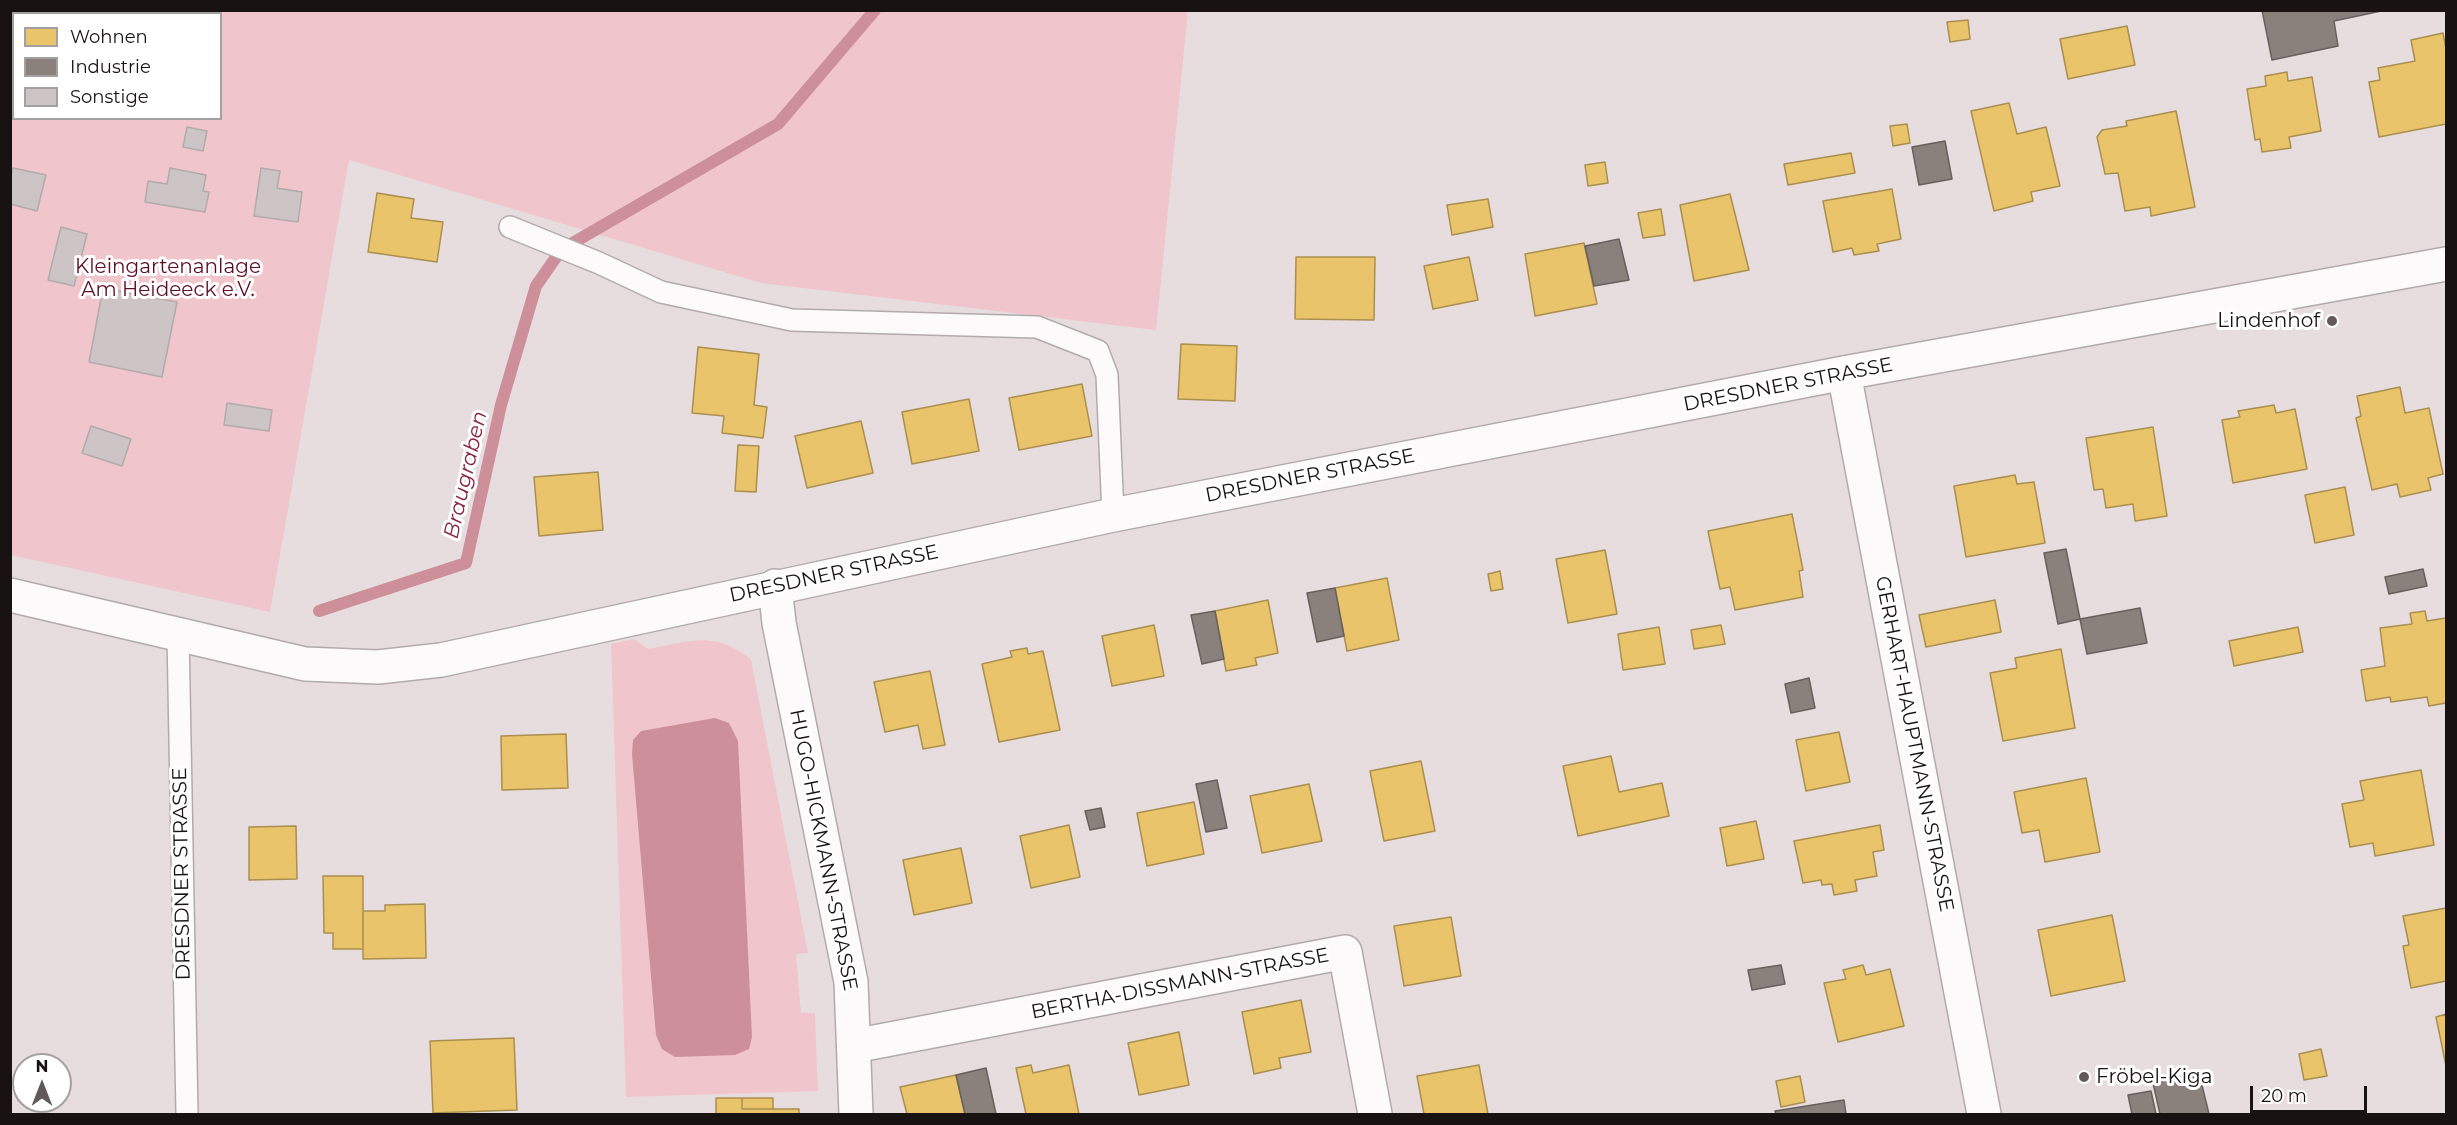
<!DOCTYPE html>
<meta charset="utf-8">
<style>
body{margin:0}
#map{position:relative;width:2457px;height:1125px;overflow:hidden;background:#e8ddde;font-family:Montserrat,sans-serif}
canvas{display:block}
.frame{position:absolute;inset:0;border:12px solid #181213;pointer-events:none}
.legend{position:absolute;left:12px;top:12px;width:210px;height:108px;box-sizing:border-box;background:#fff;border:2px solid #a3a0a1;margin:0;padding:8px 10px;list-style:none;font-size:18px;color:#181213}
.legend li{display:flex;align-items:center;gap:12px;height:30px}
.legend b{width:30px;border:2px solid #a3a0a1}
.north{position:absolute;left:12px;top:1053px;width:60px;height:60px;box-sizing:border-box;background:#fff;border:2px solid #a3a0a1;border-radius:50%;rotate:0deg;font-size:16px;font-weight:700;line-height:24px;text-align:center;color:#181213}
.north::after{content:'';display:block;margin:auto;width:21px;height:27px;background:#61595a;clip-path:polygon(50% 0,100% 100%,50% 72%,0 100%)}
.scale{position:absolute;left:2250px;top:1086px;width:117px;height:27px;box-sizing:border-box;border:3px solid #181213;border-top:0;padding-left:8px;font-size:18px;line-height:21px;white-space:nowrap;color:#181213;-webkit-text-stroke:4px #fff;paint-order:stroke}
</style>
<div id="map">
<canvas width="2457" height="1125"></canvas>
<div class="frame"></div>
<ul class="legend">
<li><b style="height:16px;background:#e9c46a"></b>Wohnen</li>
<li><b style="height:16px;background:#8a817c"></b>Industrie</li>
<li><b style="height:16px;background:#ccc4c5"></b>Sonstige</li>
</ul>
<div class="north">N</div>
<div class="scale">20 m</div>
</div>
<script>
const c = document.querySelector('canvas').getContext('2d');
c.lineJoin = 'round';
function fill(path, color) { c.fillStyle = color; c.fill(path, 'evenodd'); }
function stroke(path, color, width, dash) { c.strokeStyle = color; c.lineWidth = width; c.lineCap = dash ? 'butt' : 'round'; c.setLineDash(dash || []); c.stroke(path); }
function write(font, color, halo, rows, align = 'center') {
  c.font = font + ' Montserrat,sans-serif'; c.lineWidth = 6; c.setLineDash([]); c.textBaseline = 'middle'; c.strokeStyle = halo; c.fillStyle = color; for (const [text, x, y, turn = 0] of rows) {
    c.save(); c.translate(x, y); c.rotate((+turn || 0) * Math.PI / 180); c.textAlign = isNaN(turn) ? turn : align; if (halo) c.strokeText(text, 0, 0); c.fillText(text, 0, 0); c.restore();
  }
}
fill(new Path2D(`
 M 11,11 L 1188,11 L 1156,330 L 761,283 L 349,160 L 270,612 L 11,555 ZM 14,14 L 220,14 L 220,118 L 14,118 Z
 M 634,639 L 648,649 C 690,641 716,630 751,660 L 808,953 L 796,954 L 801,1013 L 815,1013 L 818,1091 L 626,1097 L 611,644 Z`), '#f0c6cc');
fill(new Path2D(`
 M 715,718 L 729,723 L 738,741 L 752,1037 L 749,1049 L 735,1055 L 675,1057 L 662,1049 L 656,1035 L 632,754 L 633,740 L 641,731 Z`), '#cd8f99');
const homes = new Path2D(`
 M 1968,20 L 1970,39 L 1950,42 L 1947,22 Z
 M 2127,26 L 2135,65 L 2068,79 L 2060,39 Z
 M 2443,33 L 2446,49 L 2446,124 L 2379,137 L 2369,82 L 2380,80 L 2378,68 L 2415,61 L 2411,40 Z
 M 2287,72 L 2288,81 L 2312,77 L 2321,131 L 2289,137 L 2291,148 L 2262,152 L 2260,139 L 2255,140 L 2247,89 L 2266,86 L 2265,76 Z
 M 2009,103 L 2017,134 L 2046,127 L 2060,186 L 2031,192 L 2033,201 L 1994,211 L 1971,111 Z
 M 2176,111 L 2195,207 L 2151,216 L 2150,207 L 2125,211 L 2118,173 L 2105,174 L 2097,137 L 2102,130 L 2127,126 L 2126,121 Z
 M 1907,124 L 1910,143 L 1893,146 L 1890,126 Z
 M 1851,153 L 1855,173 L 1788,185 L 1784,164 Z
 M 1605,162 L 1608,183 L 1588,186 L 1585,165 Z
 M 1892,189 L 1901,239 L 1877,244 L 1879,251 L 1854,255 L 1852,248 L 1833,252 L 1823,201 Z
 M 377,193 L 414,199 L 411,218 L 443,222 L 437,262 L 368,252 Z
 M 1730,194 L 1749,270 L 1694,281 L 1680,205 Z
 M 1488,199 L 1493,227 L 1452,235 L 1447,205 Z
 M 1661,209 L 1665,235 L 1643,238 L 1638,213 Z
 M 1584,243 L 1597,304 L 1535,316 L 1525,254 Z
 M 1296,257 L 1375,257 L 1374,320 L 1295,319 Z
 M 1469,257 L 1478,300 L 1433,309 L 1424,266 Z
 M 1181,344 L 1237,346 L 1235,401 L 1178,399 Z
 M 698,347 L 759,354 L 754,405 L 767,407 L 763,438 L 722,433 L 724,416 L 692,413 Z
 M 1082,384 L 1092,436 L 1019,450 L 1009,398 Z
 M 2400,387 L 2405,413 L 2429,408 L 2443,474 L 2428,478 L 2431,490 L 2400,497 L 2397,484 L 2372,490 L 2356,418 L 2361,416 L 2357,396 Z
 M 969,399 L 979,451 L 912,464 L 902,412 Z
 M 2274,405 L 2276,413 L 2295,409 L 2307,469 L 2233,483 L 2222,420 L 2240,417 L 2238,411 Z
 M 861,421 L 873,473 L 807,488 L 795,436 Z
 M 2153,427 L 2167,516 L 2135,521 L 2133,504 L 2106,508 L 2103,489 L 2094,490 L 2086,438 Z
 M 738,445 L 759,446 L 756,492 L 735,491 Z
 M 598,472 L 603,530 L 539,536 L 534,477 Z
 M 2015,475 L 2017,484 L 2034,482 L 2045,543 L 1966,557 L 1954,486 Z
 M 2345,487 L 2354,535 L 2315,543 L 2305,495 Z
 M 1792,514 L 1803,570 L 1799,571 L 1803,597 L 1735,610 L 1730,587 L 1720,589 L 1708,531 Z
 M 1605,550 L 1617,614 L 1568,623 L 1556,559 Z
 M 1500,571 L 1503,589 L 1491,591 L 1488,574 Z
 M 1387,578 L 1399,640 L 1347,651 L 1335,588 Z
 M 1268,600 L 1278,653 L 1255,658 L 1257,665 L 1226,671 L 1215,611 Z
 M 1995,600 L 2001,632 L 1926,647 L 1919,615 Z
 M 2425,611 L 2427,621 L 2446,618 L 2446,703 L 2429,706 L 2427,697 L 2391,702 L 2390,697 L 2366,701 L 2361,670 L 2385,666 L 2380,628 L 2412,624 L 2410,613 Z
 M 1154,625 L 1164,676 L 1112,686 L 1102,636 Z
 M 1721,625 L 1725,644 L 1694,649 L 1691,630 Z
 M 1659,627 L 1665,664 L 1623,670 L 1618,634 Z
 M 2298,627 L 2303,652 L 2234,666 L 2229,641 Z
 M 1027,648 L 1028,654 L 1043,651 L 1060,730 L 999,742 L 982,664 L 1012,657 L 1010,651 Z
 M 2061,649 L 2075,728 L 2003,741 L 1990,673 L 2017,668 L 2015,658 Z
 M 930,671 L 945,745 L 923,749 L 918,725 L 885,732 L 874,682 Z
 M 1839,732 L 1850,782 L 1806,791 L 1796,740 Z
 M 566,734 L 568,788 L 502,790 L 501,736 Z
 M 1611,756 L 1619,792 L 1662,783 L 1669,816 L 1578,836 L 1563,766 Z
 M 1421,761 L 1435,831 L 1384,841 L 1370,771 Z
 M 2421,770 L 2434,845 L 2375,856 L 2373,843 L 2350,847 L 2342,804 L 2364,800 L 2360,781 Z
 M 2086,778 L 2100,852 L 2045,862 L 2039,830 L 2022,833 L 2014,792 Z
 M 1309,784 L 1322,841 L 1262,853 L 1250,796 Z
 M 1194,802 L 1204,854 L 1147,866 L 1137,813 Z
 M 1756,821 L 1764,859 L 1727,866 L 1720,828 Z
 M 1069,825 L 1080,877 L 1031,888 L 1020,836 Z
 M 1880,825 L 1884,850 L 1873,852 L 1877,876 L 1855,880 L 1857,891 L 1834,895 L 1832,884 L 1822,885 L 1821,880 L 1803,883 L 1794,841 Z
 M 296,826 L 297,879 L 249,880 L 249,827 Z
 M 961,848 L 972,903 L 914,915 L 903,860 Z
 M 323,876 L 363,876 L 363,949 L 333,949 L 333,933 L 324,933 Z
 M 425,904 L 426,958 L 363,959 L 363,911 L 385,911 L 385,905 Z
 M 2446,908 L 2446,981 L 2411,988 L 2403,946 L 2409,945 L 2403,916 Z
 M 2112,915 L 2125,981 L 2051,996 L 2038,930 Z
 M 1451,917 L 1461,976 L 1404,986 L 1394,926 Z
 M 1863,965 L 1866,975 L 1890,969 L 1904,1026 L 1838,1042 L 1824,983 L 1846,979 L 1843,970 Z
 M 1301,1000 L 1311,1052 L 1279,1058 L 1281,1068 L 1254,1074 L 1242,1012 Z
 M 2446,1014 L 2446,1066 L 2436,1017 Z
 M 1179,1032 L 1189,1085 L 1139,1095 L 1128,1043 Z
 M 514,1038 L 517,1110 L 433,1113 L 430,1041 Z
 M 2321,1049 L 2327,1076 L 2304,1080 L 2299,1054 Z
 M 1031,1065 L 1033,1073 L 1069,1065 L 1079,1114 L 1026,1114 L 1016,1068 Z
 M 1479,1065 L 1488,1114 L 1424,1114 L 1417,1076 Z
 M 956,1075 L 965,1114 L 907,1114 L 900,1087 Z
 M 1800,1076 L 1805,1102 L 1781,1107 L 1776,1081 Z
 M 716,1098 L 742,1098 L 742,1109 L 799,1109 L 799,1114 L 716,1114 Z
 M 742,1098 L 773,1098 L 773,1109 L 742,1109 Z`);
fill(homes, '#e9c46a');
stroke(homes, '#aa8f50', 1.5);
const industry = new Path2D(`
 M 2262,10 L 2386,10 L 2334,21 L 2338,46 L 2272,60 Z
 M 1945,141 L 1952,179 L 1919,185 L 1912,147 Z
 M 1619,239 L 1629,280 L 1594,286 L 1585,246 Z
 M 2066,549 L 2080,619 L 2058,624 L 2044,553 Z
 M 2423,569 L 2427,586 L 2389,594 L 2385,577 Z
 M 1335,588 L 1344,636 L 1317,642 L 1307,593 Z
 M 2140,608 L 2147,643 L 2087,654 L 2080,619 Z
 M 1215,611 L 1224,659 L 1202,664 L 1191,615 Z
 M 1809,678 L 1815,708 L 1791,713 L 1785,684 Z
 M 1217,780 L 1227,828 L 1206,832 L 1196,784 Z
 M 1101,808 L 1105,827 L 1090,830 L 1085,811 Z
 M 1781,965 L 1785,984 L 1752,990 L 1748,970 Z
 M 986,1068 L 996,1114 L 965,1114 L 956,1075 Z
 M 2199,1073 L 2209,1114 L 2160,1114 L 2153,1083 Z
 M 2151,1091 L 2156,1114 L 2132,1114 L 2128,1095 Z
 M 1844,1100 L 1846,1114 L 1776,1114 L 1775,1111 Z`);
fill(industry, '#8a817c');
stroke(industry, '#68605c', 1.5);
stroke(new Path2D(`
 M 571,244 L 778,124 L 875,10
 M 319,611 L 466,563 L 501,405 L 536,286 L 559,253`), '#cd8f99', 12);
const building = new Path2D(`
 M 187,127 L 207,131 L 203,151 L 183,147 Z
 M 13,168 L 46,175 L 37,211 L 10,204 L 10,179 Z
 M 170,168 L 206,175 L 203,191 L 209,192 L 205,212 L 145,202 L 148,181 L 167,184 Z
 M 261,168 L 280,171 L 277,188 L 302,192 L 298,222 L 254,216 Z
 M 61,227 L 87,234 L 74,286 L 48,280 Z
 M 103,288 L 177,302 L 162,377 L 89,362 Z
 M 227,403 L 272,410 L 269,431 L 224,425 Z
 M 91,426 L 131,439 L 122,466 L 82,453 Z`);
fill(building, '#ccc4c5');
stroke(building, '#b3abab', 1.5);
const service = new Path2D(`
 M 510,227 L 599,263 L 661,292 L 792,320 L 1037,327 L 1098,351 L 1107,375 L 1113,515
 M 178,634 L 187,1114`);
const minor = new Path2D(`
 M 1844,373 L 1984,1114
 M 775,586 L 779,623 L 851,982 L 856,1114
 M 854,1046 L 1345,952 L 1375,1114`);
const secondary = new Path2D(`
 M 10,595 L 305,664 L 378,667 L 441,660 L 1113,515 L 1844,373 L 2446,264`);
stroke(service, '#b3abab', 24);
stroke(minor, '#b3abab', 36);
stroke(secondary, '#b3abab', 36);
stroke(service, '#fcfafa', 21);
stroke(minor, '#fcfafa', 33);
stroke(secondary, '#fcfafa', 33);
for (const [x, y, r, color] of [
 [2332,321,6,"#61595a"],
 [2084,1077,6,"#61595a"]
]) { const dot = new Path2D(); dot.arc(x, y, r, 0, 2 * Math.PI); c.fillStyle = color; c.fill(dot); stroke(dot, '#fff', 2); }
write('20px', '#5c0e25', '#fff', [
 ["Kleingartenanlage",168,267],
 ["Am Heideeck e.V.",168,290]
]);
write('20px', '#181213', '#fff', [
 ["Lindenhof",2320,321],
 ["Fröbel-Kiga",2096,1077,"left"]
], 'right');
write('20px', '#181213', '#fff', [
 ["DRESDNER STRASSE",1788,385,-11],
 ["DRESDNER STRASSE",1310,476,-11],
 ["DRESDNER STRASSE",834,574,-12],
 ["GERHART-HAUPTMANN-STRASSE",1914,744,79],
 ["HUGO-HICKMANN-STRASSE",823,850,79],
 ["DRESDNER STRASSE",182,874,-91],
 ["BERTHA-DISSMANN-STRASSE",1180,984,-11]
]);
write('italic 21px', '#89223e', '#fff', [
 ["Braugraben",466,475,-77]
]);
</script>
